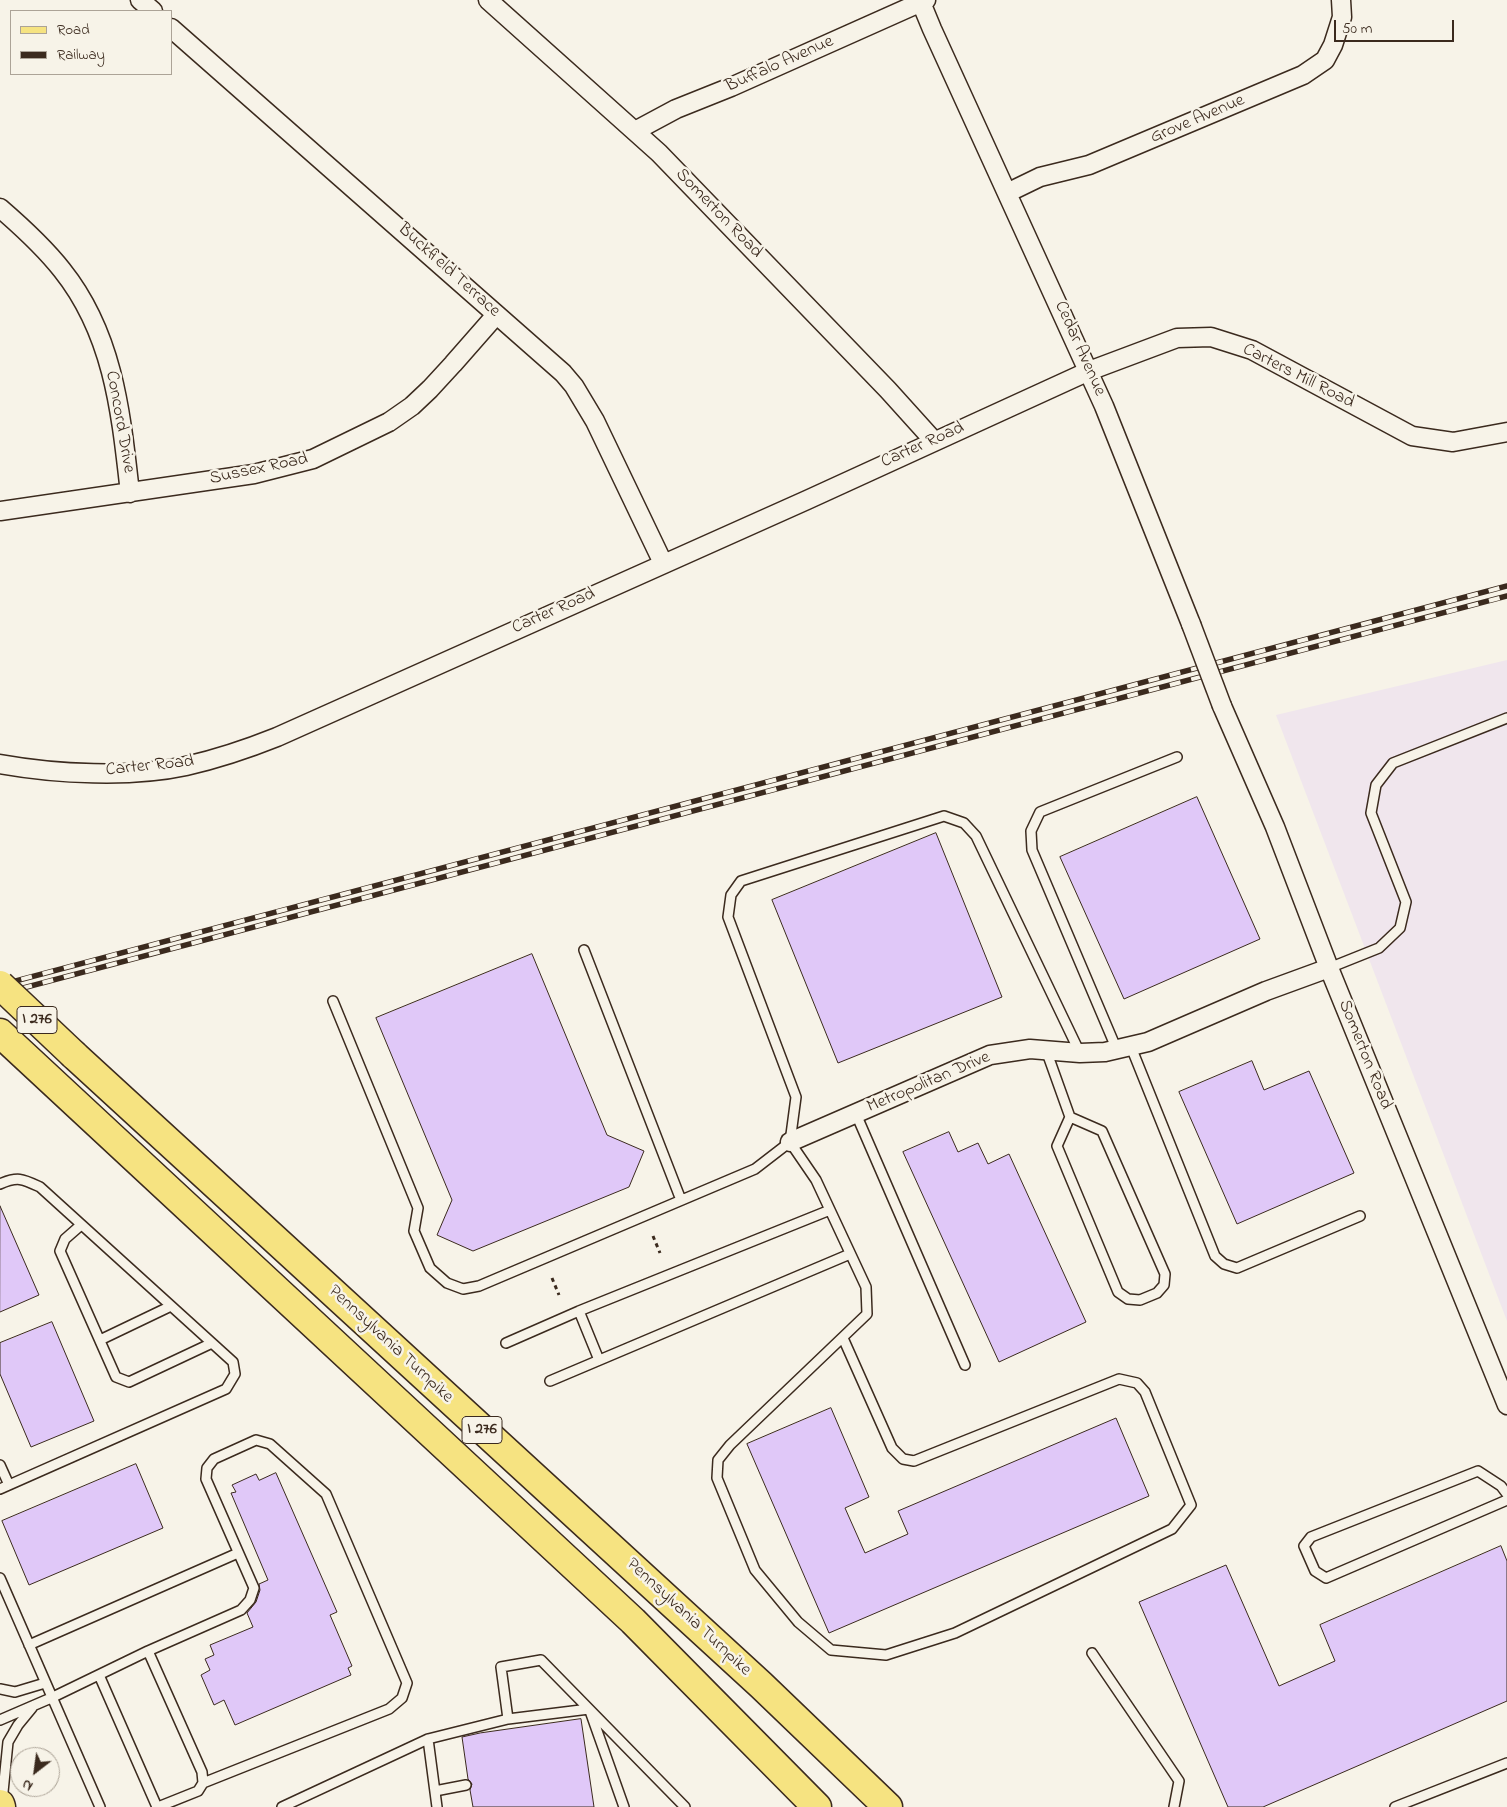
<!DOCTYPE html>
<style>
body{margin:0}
#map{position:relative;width:1507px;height:1807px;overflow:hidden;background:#f7f3e8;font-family:"Indie Flower",sans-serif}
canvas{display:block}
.legend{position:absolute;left:10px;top:10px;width:162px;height:65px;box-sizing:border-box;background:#f7f3e8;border:1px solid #aca397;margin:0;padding:6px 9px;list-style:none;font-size:15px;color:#3b2a1e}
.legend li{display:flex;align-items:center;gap:10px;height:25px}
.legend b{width:25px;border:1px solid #aca397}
.north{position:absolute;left:10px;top:1747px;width:50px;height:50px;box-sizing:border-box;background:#f7f3e8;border:1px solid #aca397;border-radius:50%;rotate:210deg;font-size:14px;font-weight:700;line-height:20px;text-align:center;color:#3b2a1e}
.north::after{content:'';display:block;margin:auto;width:18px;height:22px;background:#3b2a1e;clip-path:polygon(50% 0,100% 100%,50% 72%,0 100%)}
.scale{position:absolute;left:1334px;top:20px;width:120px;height:22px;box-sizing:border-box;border:2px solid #3b2a1e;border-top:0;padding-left:6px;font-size:15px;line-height:18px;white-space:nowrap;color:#3b2a1e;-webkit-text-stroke:4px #f7f3e8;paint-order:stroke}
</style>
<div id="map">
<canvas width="1507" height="1807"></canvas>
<ul class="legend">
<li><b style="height:6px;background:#f6e381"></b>Road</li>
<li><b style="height:6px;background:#3b2a1e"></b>Railway</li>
</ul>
<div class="north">N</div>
<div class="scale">50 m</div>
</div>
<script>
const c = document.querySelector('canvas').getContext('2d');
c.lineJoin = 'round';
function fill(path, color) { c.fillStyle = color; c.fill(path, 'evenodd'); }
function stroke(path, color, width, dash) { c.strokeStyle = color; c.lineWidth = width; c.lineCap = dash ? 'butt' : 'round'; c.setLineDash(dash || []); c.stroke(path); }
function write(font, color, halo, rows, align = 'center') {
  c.font = font + ' "Indie Flower",sans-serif'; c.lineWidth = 5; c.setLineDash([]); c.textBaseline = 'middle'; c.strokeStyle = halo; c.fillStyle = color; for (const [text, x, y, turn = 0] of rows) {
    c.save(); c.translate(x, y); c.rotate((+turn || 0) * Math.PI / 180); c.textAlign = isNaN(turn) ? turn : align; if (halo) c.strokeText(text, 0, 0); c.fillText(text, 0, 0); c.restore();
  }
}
fill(new Path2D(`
 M 1507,660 L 1507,1321 L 1276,715 Z`), '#f0e6ed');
const building = new Path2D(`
 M 1197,797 L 1260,939 L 1124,999 L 1060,857 Z
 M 936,833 L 1002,997 L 838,1063 L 772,900 Z
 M 532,954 L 607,1135 L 644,1151 L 629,1187 L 473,1251 L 437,1235 L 452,1200 L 376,1018 Z
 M 1252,1061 L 1264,1090 L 1309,1071 L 1354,1173 L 1237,1224 L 1179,1092 Z
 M 949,1132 L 958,1152 L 978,1143 L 988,1164 L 1009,1154 L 1086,1322 L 999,1362 L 903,1152 Z
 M 0,1206 L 39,1295 L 0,1312 Z
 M 52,1322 L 94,1421 L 31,1447 L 0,1374 L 0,1343 Z
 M 831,1408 L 869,1497 L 845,1508 L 865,1553 L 908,1534 L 898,1511 L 1116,1418 L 1149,1496 L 829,1633 L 747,1444 Z
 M 136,1464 L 163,1528 L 29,1585 L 2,1521 Z
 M 276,1473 L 337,1612 L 330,1615 L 352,1666 L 348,1668 L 351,1675 L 235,1725 L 224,1700 L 214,1705 L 201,1675 L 210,1670 L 205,1659 L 214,1655 L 210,1645 L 253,1627 L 247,1613 L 256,1602 L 260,1590 L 259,1584 L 268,1580 L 231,1493 L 236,1492 L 232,1485 L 256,1474 L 259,1480 Z
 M 1501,1546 L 1507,1561 L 1507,1701 L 1263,1807 L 1228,1807 L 1139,1602 L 1226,1565 L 1279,1686 L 1335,1661 L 1320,1625 Z
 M 581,1719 L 594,1807 L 473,1807 L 470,1790 L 472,1784 L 468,1779 L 462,1737 L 480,1733 Z`);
fill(building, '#e0c8f8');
stroke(building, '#3b2a1e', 1);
const lane = new Path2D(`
 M 584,950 L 681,1200
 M 1329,968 L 1379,948 L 1400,928 L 1406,902 L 1371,813 L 1376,785 L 1393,763 L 1507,718
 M 333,1001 L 418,1208 L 414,1231 L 430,1268 L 447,1283 L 463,1289 L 479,1286 L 755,1169 L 790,1142
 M 1131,1047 L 1215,1256 L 1224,1264 L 1237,1268 L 1360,1216
 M 1046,1050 L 1070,1117 L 1057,1146 L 1118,1292 L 1128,1299 L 1140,1300 L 1157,1293 L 1164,1285 L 1165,1274 L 1102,1131 L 1070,1117
 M 1117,1050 L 1032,850 L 1031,831 L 1040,812 L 1177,757
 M 856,1114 L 965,1365
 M 0,1184 C 18,1176 23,1179 40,1187 L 233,1362 L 235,1374 L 226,1389 L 0,1489
 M 81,1225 L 65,1239 L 60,1251 L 116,1377 L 129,1382 L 212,1343
 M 843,1338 L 892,1448 L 903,1459 L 914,1461 L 1119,1379 L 1137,1383 L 1145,1392 L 1191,1505 L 1172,1529 L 955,1633 L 886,1655 L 831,1650 L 798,1622 L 755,1570 L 717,1478 L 718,1460 L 730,1445 L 867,1314 L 866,1287 L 816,1180 L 790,1142 L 796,1097 L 728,917 L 731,895 L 741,881 L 944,816 L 964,823 L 976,836 L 1080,1053
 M 100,1340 L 171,1306
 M 506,1343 L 579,1311
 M 599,1360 L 579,1311 L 830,1210
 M 550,1381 L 850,1254
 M 0,1465 L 9,1485
 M 1507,1494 L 1501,1486 L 1478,1471 L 1311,1537 L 1304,1546 L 1315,1571 L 1326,1578 L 1507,1500
 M 0,1578 L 100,1807
 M 29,1645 L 238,1553
 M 148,1651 L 241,1610 L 250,1600 L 254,1588 L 206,1479 L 207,1468 L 214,1459 L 256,1440 L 270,1444 L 326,1494 L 407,1683 L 402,1698 L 389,1709 L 203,1783
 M 1092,1653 L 1179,1781 L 1174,1807
 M 99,1675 L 157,1807
 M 0,1689 L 15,1692 L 45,1683
 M 589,1709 L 508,1719 L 501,1667 L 541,1660 L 685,1807
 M 590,1711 L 624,1807
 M 0,1720 L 51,1698 L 148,1651 L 202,1772 L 203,1783 L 198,1791 L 158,1807
 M 428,1739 L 437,1807
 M 435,1791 L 466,1785
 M 2,1802 L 8,1742 L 18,1725 L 32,1708
 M 282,1807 L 428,1739 L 508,1719
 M 1395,1807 L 1507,1763`);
const street = new Path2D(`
 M 140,0 L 153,11
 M 488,0 L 659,153 L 888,390 L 934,441
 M 920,0 L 932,29 L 1104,406 L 1191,624
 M 171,28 L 563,373 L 574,386 L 595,421 L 663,563
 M 635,131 L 676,109 L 731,87 L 926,0
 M 1007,193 L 1040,177 L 1089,165 L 1303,75 L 1325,60 L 1333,45 L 1342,17 L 1341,0
 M 0,208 C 22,227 44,247 62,270 C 114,335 121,414 130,493
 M 0,511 L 254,474 L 313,459 L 389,422 L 412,406 L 430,389 L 453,364 L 496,315
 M 1222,706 L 1275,827 L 1329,968 L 1507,1405
 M 0,764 C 56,774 131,778 186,766 C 217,759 247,749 277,737 L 807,500 L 1089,371 L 1177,338 L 1211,337 L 1252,350 L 1412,436 L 1453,442 L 1507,432
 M 790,1142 L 990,1055 L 1030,1049 L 1080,1053 L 1105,1052 L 1148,1042 L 1266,991 L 1329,968`);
const primary = new Path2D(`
 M 0,1804 L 1,1807`);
const highway = new Path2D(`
 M 0,1033 L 633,1621 L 817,1807
 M 74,1055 L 761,1685 L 888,1807`);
stroke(lane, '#3b2a1e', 12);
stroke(street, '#3b2a1e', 21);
stroke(primary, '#3b2a1e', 31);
stroke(highway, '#3b2a1e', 31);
stroke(new Path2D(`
 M 653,1236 L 660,1253
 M 552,1278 L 559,1295`), '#3b2a1e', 3, [4, 4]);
stroke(lane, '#f7f3e8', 9);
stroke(street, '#f7f3e8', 18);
stroke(primary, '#f6e381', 28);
stroke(highway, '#f6e381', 28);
const rail = new Path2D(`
 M 0,985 L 1507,586
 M 0,994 L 1507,596`);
stroke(rail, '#3b2a1e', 5.5);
stroke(rail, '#f7f3e8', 4, [11]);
const streetBridge = new Path2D(`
 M 1191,624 L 1222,706`);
const highwayBridge = new Path2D(`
 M 0,985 L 74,1055`);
stroke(streetBridge, '#3b2a1e', 21, []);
stroke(highwayBridge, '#3b2a1e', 31, []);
stroke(streetBridge, '#f7f3e8', 18);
stroke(highwayBridge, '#f6e381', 28);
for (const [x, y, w] of [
 [37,1020,40],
 [482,1430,40]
]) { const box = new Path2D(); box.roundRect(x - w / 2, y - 13.5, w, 27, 4); c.fillStyle = '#f7f3e8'; c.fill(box); stroke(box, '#3b2a1e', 1); }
write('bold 16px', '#3b2a1e', null, [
 ["I 276",37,1020],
 ["I 276",482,1430]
]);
write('18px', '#3b2a1e', '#f7f3e8', [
 ["Buffalo Avenue",780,65,-24],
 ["Grove Avenue",1198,120,-23],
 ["Somerton Road",718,214,46],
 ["Buckfield Terrace",448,271,42],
 ["Cedar Avenue",1079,349,66],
 ["Carters Mill Road",1298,377,27],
 ["Concord Drive",119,422,80],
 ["Carter Road",923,446,-24],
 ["Sussex Road",259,470,-12],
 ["Carter Road",554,612,-24],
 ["Carter Road",150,767,-6],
 ["Somerton Road",1364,1055,68],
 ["Metropolitan Drive",929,1083,-23],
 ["Pennsylvania Turnpike",390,1345,43],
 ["Pennsylvania Turnpike",688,1618,43]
]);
</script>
